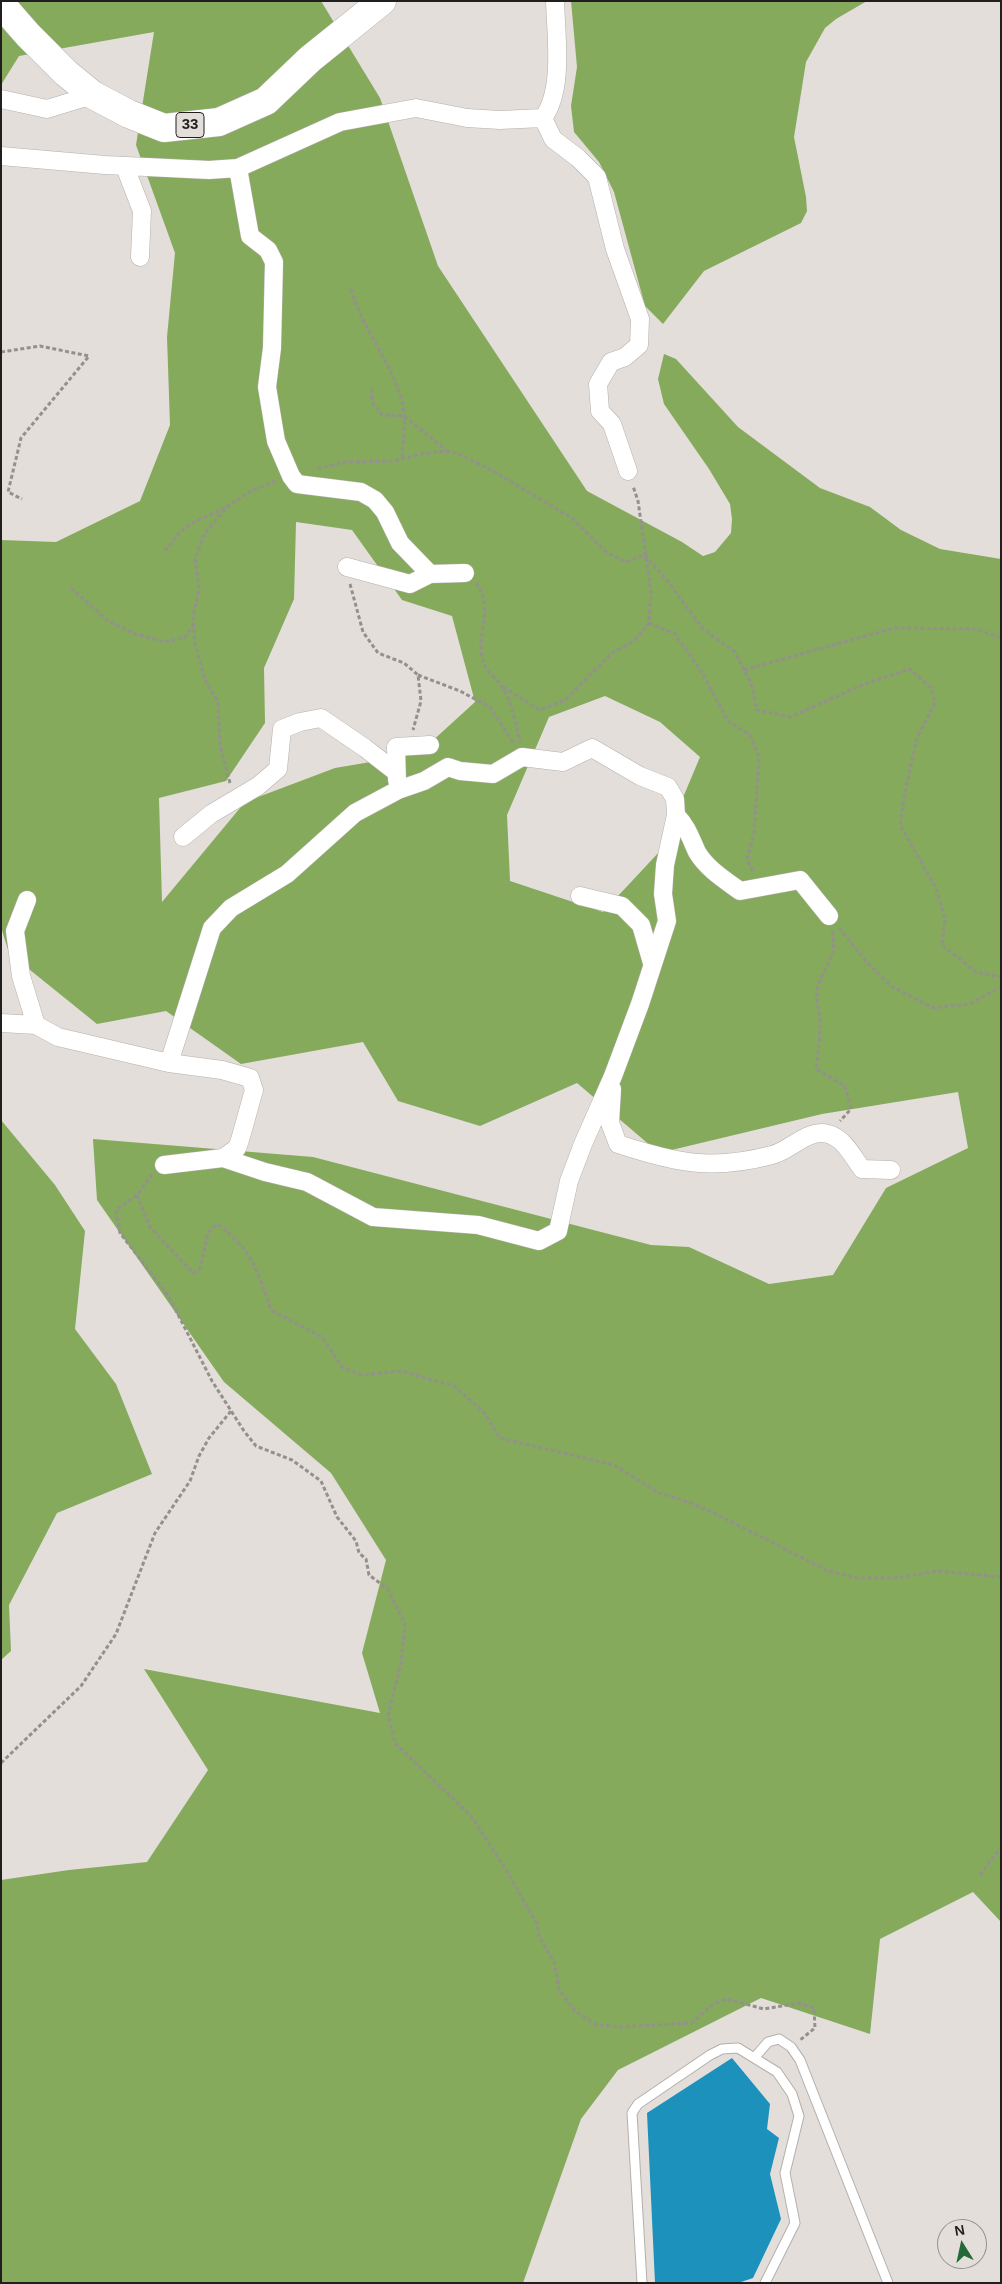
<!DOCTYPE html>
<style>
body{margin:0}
#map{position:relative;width:1002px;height:2284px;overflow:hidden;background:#e3deda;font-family:Helvetica,sans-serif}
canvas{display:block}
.frame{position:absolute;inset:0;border:2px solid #211f1d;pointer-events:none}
.north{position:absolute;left:937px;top:2219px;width:50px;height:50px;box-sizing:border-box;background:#e3deda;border:1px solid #95928e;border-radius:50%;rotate:350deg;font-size:14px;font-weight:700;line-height:20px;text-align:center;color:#211f1d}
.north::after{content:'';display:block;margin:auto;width:18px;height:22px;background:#246a36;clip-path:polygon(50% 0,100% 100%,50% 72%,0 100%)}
</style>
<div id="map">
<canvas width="1002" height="2284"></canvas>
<div class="frame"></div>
<div class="north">N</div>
</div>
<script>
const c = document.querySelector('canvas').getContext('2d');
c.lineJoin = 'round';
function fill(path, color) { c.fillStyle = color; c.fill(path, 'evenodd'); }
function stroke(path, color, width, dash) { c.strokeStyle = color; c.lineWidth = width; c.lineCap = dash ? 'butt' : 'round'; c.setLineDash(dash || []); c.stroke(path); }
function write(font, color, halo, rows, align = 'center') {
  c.font = font + ' Helvetica,sans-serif'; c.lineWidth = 4; c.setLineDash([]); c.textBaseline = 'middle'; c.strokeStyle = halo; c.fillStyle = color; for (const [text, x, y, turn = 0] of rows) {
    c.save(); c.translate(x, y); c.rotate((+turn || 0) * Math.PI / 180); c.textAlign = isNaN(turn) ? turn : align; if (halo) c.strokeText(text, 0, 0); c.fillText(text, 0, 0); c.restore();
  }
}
fill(new Path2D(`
 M 1,1 L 321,1 L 380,98 L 438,266 L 587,491 L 682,542 L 703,556 L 715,552 L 731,533 L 732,519 L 730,504 L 709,469 L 664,404 L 658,379 L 664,354 L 676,359 L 738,427 L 820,488 L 870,507 L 901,530 L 940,549 L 1001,559 L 1001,1922 L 973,1892 L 880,1939 L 870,2034 L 761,1998 L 618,2070 L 581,2119 L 523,2283 L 1,2283 L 1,1880 L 69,1870 L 147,1862 L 208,1770 L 144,1669 L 380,1713 L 362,1653 L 386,1560 L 331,1473 L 224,1382 L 120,1233 L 97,1200 L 93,1139 L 313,1157 L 651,1245 L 689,1247 L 769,1284 L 833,1275 L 886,1188 L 968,1148 L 958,1092 L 822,1114 L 659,1153 L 577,1083 L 480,1126 L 398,1101 L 363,1042 L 241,1064 L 166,1011 L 97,1024 L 9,953 L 1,927 L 1,540 L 56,542 L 140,501 L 170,425 L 167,337 L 175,253 L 136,145 L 154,32 L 19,56 L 1,85 ZM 296,522 L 352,530 L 402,600 L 452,616 L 475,702 L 418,754 L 335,768 L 245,802 L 162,902 L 159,798 L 226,781 L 265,723 L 264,668 L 294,599 ZM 605,696 L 660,722 L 700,757 L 661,850 L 603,912 L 510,881 L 507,815 L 549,717 Z
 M 571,1 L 867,1 L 836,19 L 825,28 L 806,62 L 794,137 L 806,197 L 807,211 L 801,223 L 704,271 L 663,324 L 645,306 L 614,192 L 599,162 L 574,132 L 571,106 L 577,67 Z
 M 1,1120 L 55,1185 L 85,1231 L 75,1329 L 116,1384 L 152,1474 L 57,1513 L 9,1605 L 11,1651 L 1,1660 Z`), '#85aa5c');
fill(new Path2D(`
 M 732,2058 L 770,2104 L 767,2129 L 779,2138 L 770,2174 L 781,2219 L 753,2278 L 738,2283 L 655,2283 L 647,2113 Z`), '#1c91bb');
const lane = new Path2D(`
 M 755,2057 L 768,2042 L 779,2039 L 791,2047 L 800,2060 L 888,2283
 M 642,2283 L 632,2113 L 638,2104 L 710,2055 L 722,2049 L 738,2048 L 777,2072 L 792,2094 L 799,2116 L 785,2173 L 795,2223 L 765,2283`);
const street = new Path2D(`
 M 1,99 L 47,109 L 93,95
 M 543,118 L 553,139 L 578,158 L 597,177 L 615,249 L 640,319 L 639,345 L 625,357 L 611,362 L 598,384 L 600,411 L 612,424 L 628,471
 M 1,156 L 105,165 L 209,170 L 238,168 L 340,122 L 416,108 L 467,118 L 500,120 L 543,118 C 564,90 556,36 555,1
 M 125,167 L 142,211 L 140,257
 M 238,168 L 250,236 L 268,250 L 274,262 L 272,348 L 267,387 L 276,441 L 291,476 L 297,484 L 361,492 L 375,500 L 385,512 L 400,543 L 430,574 L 465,573
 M 347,567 L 410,584 L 430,574
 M 397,780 L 396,747 L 430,745
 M 676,815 C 688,828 690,837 697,852 C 707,869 725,880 740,891 L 800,880 L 829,916
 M 183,837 L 211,814 L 258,786 L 278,769 L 282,729 L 300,722 L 321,718 L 365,748 L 396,772
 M 580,896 L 622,906 L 641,925 L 652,963
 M 27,900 L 15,931 L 21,976 L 36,1025
 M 1,1023 L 36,1025 L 58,1037 L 169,1063 L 222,1070 L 250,1078 L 254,1090 L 240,1140 L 237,1148 L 223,1158
 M 612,1089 L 610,1123 L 618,1144 C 676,1163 711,1171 772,1155 C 790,1151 808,1128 828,1134 C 844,1138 853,1157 862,1169 L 891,1170
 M 164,1165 L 223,1158 L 265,1172 L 307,1182 L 373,1217 L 478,1225 L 539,1241 L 558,1231 L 569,1181 L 583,1144 L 613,1076 L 640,1004 L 667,921 L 663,894 L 665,865 L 676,815 L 675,799 L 668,787 L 640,776 L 592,748 L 563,762 L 522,757 L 493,774 L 460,771 L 448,767 L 424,781 L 398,790 L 355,813 L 287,874 L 231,908 L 212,928 L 169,1063`);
const primary = new Path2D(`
 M 1,4 L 28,35 L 66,73 L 93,95 L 129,114 L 164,128 L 219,122 L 266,101 L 310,59 L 382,1`);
stroke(lane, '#b4afab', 11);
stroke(street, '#b4afab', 19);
stroke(primary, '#b4afab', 29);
stroke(new Path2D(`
 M 351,289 C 362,330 394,364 403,406 C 406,423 403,443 402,460
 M 1,352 L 40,346 L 89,356 L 21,438 L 8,492 L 22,499
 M 372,389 L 372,402 L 382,415 L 404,416 L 446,450
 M 318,469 L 345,462 L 394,461 L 422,454 L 446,451 L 457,453 L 495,472 L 572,518 L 606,552 L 626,562 L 645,555 L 666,579 L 703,629 L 735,652 L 751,683 L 757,710 L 790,717 L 867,683 L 910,669 L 931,688 L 935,703 L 917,738 L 905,792 L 900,825 L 936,888 L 945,919 L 942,945 L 976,972 L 1001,977
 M 165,551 L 180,532 L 194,522 L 225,508
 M 476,583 C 497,611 472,637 485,666 C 488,673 498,679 502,687 C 512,702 516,724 520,742
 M 350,584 L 363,632 L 378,653 L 404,663 L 418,675 L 421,701 L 413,730
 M 71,588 L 108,621 L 135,634 L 165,642 L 185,637 L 193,626
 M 649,623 L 675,634 L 701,671 L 728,721 L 750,735 L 759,757 L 754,834 L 747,859 L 754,873
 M 744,670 L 894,628 L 976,629 L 1001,638
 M 418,675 L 460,691 L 490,707 L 514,744
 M 503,687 L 540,710 L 565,700 L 612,653 L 634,641 L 649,623 L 651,593 L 638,501 L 633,486
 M 230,783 L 220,745 L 218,702 L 205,680 L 195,644 L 193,617 L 199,588 L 195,559 L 205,533 L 228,506 L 253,490 L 276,481
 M 839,928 L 866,961 L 891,986 L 933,1008 L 969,1004 L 1001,987
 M 832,931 C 838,957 827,961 819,983 C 813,997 821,1011 820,1025 C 820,1040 818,1054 816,1069 L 845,1086 L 851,1109 L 840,1121
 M 152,1174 L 137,1195 L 116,1210 L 120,1233 L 168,1295 L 212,1381 L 244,1431 L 256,1446 L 292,1460 L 321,1481 L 337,1517 L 356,1541 L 359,1553 L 366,1559 L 369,1575 L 388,1589 L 405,1624 L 401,1663 L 388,1715 L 395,1743 L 471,1816 L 505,1868 L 537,1924 L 539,1937 L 554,1961 L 559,1990 L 575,2011 L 597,2025 L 620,2027 L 692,2023 L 713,2004 L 726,1999 L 764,2009 L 799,2003 L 814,2008 L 815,2028 L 800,2040
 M 137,1195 L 150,1227 L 193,1273 L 200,1269 L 208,1233 L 217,1224 C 253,1250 257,1270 271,1310 L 322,1337 L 342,1367 L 361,1375 L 402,1371 L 454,1386 L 483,1411 L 500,1438 L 614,1465 L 659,1493 L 689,1502 L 722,1517 L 828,1571 L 857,1578 L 895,1578 L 938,1571 L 1001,1577
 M 1,1763 L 81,1686 L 116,1634 L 155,1533 L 190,1481 L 199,1456 L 209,1438 L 231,1411
 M 980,1875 L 1001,1847`), '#94908d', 3, [4, 2.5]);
stroke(lane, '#fff', 9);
stroke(street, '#fff', 18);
stroke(primary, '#fff', 28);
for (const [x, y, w] of [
 [190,125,28]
]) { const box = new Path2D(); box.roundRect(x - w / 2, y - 12.5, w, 25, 4); c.fillStyle = '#e3deda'; c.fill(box); stroke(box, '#211f1d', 1); }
write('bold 15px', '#211f1d', null, [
 ["33",190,125]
]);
</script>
